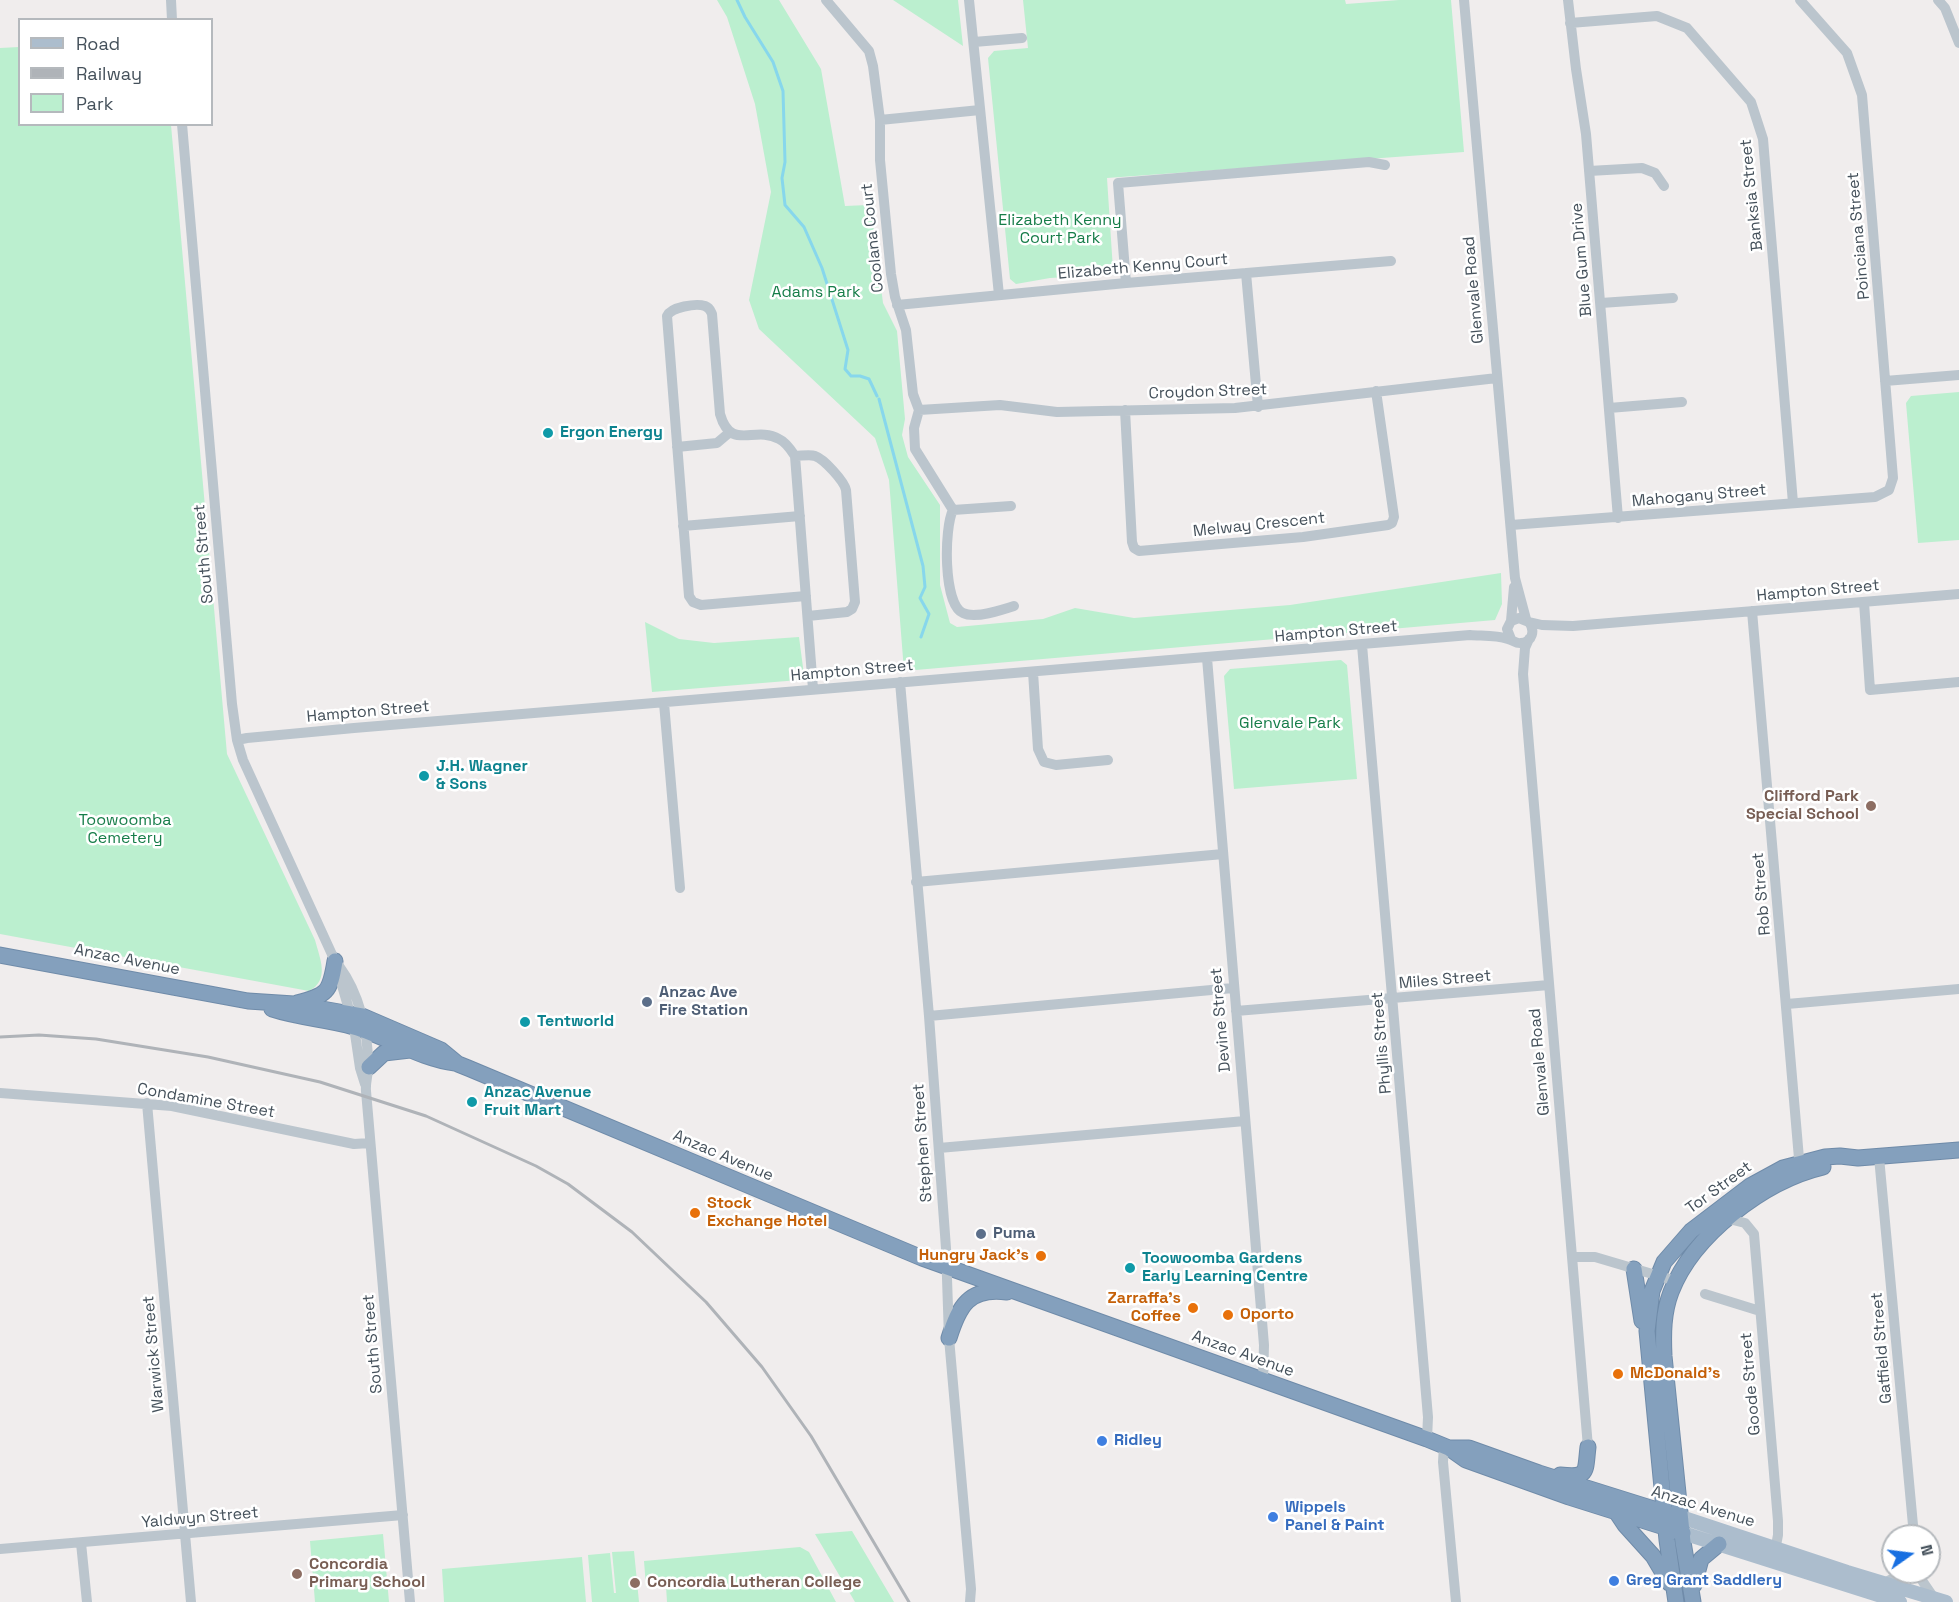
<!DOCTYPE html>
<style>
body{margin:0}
#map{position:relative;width:1959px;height:1602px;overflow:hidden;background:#f0eded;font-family:"Space Grotesk",sans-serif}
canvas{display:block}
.legend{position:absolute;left:18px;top:18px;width:195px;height:108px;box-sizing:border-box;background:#fff;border:2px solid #b5b9bd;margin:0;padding:8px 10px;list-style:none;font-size:18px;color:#45515b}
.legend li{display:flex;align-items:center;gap:12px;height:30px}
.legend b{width:30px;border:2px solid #b5b9bd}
.north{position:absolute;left:1881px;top:1524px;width:60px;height:60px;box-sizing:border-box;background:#fff;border:2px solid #b5b9bd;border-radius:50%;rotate:76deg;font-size:16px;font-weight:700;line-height:24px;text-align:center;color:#45515b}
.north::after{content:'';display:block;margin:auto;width:21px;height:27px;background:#176fe1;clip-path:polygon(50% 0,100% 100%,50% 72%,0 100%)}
</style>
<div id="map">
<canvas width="1959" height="1602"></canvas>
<ul class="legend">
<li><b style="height:8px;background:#acbdcd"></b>Road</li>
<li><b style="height:8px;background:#afb3b8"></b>Railway</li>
<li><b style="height:16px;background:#bbefcf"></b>Park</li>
</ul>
<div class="north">N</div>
</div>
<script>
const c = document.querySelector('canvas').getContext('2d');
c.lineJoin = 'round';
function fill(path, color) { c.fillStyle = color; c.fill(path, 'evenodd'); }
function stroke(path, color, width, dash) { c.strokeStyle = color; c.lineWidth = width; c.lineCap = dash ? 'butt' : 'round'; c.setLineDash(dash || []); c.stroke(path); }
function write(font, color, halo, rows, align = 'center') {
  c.font = font + ' "Space Grotesk",sans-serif'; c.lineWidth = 5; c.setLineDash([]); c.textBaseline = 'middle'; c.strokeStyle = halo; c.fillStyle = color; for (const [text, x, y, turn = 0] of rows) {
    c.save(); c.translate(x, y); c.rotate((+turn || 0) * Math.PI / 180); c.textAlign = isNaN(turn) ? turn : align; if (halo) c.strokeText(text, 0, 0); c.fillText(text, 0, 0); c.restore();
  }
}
fill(new Path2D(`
 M 717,0 L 779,0 L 821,69 L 845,206 L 868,205 L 868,208 L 871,208 L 883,303 L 897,331 L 905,419 L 902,435 L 908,457 L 940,505 L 940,585 L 950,623 L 957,627 L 1043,619 L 1075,608 L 1134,618 L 1290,605 L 1501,573 L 1502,604 L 1495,620 L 904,671 L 889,480 L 875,438 L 759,329 L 749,300 L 771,192 L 755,104 L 727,17 Z
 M 893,0 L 958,0 L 963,46 Z
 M 1023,0 L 1345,0 L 1346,4 L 1399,0 L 1451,0 L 1464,152 L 1107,178 L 1113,270 L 1105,275 L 1050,278 L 1016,284 L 1010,279 L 988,58 L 994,51 L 1028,48 Z
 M 19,47 L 20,124 L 171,125 L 227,754 L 315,940 C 320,959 330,980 309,991 L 0,934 L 0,48 Z
 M 1959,392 L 1959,540 L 1918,543 L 1906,403 L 1911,396 Z
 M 645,622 L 679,639 L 714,643 L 799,637 L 804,675 L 799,680 L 652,692 Z
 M 1341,660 L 1347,665 L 1357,779 L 1234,789 L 1224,676 L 1230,669 Z
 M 852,1531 L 894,1602 L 855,1602 L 815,1534 Z
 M 383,1534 L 389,1602 L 315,1602 L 310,1541 Z
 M 800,1547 L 809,1552 L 836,1602 L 667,1602 L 666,1586 L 646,1587 L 644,1561 Z
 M 634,1551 L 639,1602 L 592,1602 L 588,1555 L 610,1553 L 614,1593 L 616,1593 L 612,1552 Z
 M 582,1557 L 586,1602 L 444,1602 L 442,1569 Z`), '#bbefcf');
stroke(new Path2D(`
 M 737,0 L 745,17 L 773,62 L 783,91 L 785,162 L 782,178 L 785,205 L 804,227 L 822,268 L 848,350 L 845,369 L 851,376 L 860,376 L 869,379 L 877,396
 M 879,399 L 923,566 L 925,587 L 920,598 L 929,614 L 921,637`), '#87d7ec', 3);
const highway = new Path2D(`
 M 0,955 L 248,1001 L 294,1004 L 362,1016 L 441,1050 L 458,1064 L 468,1068 L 922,1258 L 1427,1439 L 1449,1448 L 1466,1460 L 1569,1497 L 1683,1533
 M 297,1003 C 327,995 330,993 335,961
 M 272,1009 C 299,1018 327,1019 354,1027 C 389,1037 420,1059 455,1063
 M 369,1067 L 384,1053 L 410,1050
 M 1634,1269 L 1642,1321
 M 949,1338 C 959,1306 969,1287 1007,1292
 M 1449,1448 L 1469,1448 L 1539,1473 L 1673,1515
 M 1560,1475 C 1589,1478 1585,1472 1588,1447
 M 1617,1513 L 1625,1525 L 1653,1556 L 1669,1583
 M 1694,1585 L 1701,1559 L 1719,1544
 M 1676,1602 L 1667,1540 L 1647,1331 L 1652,1291 L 1664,1262 L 1691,1231 L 1750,1186 L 1783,1168 L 1825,1157 L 1840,1156 L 1858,1158 L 1959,1150
 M 1693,1602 L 1683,1542 L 1664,1356 C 1663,1334 1663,1313 1671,1292 C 1693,1235 1764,1181 1823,1167`);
stroke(highway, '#6f8ba9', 17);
stroke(new Path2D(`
 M 171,0 L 172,20
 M 826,0 L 869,51 L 873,66 L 880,120 L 880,160 L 891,274 L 895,297 L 906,330 L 913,394 L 919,410 L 914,428 L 915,449 L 953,510
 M 969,0 L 999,295
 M 1464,0 L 1515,578 L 1526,619
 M 1568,0 L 1576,69 L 1586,134 L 1618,518
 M 1938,0 L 1945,8 L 1959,43
 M 1570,23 L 1657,16 L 1687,28 L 1751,102 L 1763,139 L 1793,503
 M 974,42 L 1022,38
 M 880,120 L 980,110
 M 182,124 L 232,704 L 237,740 L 243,760 L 335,961 L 354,1027 L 360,1068 L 365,1084
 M 1589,171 L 1642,168 L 1655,173 L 1664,186
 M 1246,273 L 1258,407
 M 1126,283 L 1118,183 L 1369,162 L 1385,165
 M 1601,303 L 1673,298
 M 897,305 L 1126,283 L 1391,261
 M 1885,381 L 1959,375
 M 1609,408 L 1682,402
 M 919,410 L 1000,405 L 1057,412 L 1235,408 L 1497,378
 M 1125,410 L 1132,542 L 1134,548 L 1139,551 L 1303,537 L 1388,525 L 1392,523 L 1394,517 L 1376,391
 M 677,447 L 717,443 L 730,432
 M 795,456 C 801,456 810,454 815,456 C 824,459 844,481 846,490 L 855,602 L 852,609 L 847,612 L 808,616
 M 953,510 C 944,528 943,604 963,613 C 975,619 1002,610 1014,606
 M 953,510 L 1011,506
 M 1511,525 L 1875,497 L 1889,490 L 1893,478 L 1862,95 L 1847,53 L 1800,0
 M 683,526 L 800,516
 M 806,596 L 701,605 L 693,602 L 689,596 L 667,316 C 671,307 696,303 705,306 C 710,308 710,310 712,314 L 720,414 C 731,452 754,425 779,439 C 786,442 791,450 795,456 L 813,689
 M 1864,602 L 1870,690 L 1959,682
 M 1752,611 L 1800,1170
 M 1511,621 L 1514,587
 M 1529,622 L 1542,625 L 1573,626 L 1959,594
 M 1529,639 L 1525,648 L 1523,674 L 1588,1447
 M 1362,645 L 1428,1417 L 1427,1439
 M 1207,658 L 1264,1345 L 1263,1380
 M 1033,672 L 1038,749 L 1044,762 L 1056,765 L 1108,760
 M 900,682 L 929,1016 L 946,1248 L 949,1338 L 971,1589 L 970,1602
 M 664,703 L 680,888
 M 237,740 L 247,738 L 354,728 L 1470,635 C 1482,636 1496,635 1508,639 C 1513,640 1516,644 1521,643 C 1533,642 1535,630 1529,622 L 1519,618 L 1511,621 L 1507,629 L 1511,639
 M 916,882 L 1223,854
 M 339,966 C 359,993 368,1030 368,1064 C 369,1073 365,1082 366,1091 L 410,1602
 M 1787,1004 L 1959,989
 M 1236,1011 L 1549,985
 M 929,1016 L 1233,988
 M 0,1093 L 172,1106 L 354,1144 L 370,1143
 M 147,1103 L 191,1602
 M 939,1148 L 1245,1121
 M 1879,1157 L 1914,1536
 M 1729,1219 L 1745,1223 L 1754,1234 L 1778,1521 L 1778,1535 L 1774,1556
 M 1572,1257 L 1595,1257 L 1676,1281
 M 1705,1294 L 1760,1311
 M 1444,1446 L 1443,1462 L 1456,1602
 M 81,1543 L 87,1602
 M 0,1549 L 403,1515
 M 1919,1572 L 1921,1579 L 1934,1598
 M 1884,1583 L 1906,1572`), '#bbc5cd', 10);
stroke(new Path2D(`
 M 1681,1517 L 1847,1572 L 1946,1602
 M 1683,1533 L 1900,1602`), '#acbdcd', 14);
stroke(highway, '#84a0bd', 15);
stroke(new Path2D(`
 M 0,1037 L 39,1035 L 96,1039 L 208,1057 L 320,1082 L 426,1116 L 536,1166 L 568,1184 L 632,1232 L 671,1269 L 706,1302 L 762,1367 L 811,1436 L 909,1602`), '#afb3b8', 3);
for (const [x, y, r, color] of [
 [548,433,6,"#0f9aa8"],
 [424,776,6,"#0f9aa8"],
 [1871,806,6,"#8d6e63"],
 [647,1002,6,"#5c6f8a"],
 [525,1022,6,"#0f9aa8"],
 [472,1102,6,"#0f9aa8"],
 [695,1213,6,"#e8710a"],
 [981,1234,6,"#5c6f8a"],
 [1041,1256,6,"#e8710a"],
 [1130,1268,6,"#0f9aa8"],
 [1193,1308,6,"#e8710a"],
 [1228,1315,6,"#e8710a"],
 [1618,1374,6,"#e8710a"],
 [1102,1441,6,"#3f7fe0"],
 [1273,1517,6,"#3f7fe0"],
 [297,1574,6,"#8d6e63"],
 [1614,1581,6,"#3f7fe0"],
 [635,1583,6,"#8d6e63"]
]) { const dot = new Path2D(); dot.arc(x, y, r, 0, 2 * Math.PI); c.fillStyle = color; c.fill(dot); stroke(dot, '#fff', 2); }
write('16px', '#45515b', '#fff', [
 ["Banksia Street",1752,195,-96],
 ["Poinciana Street",1859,236,-95],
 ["Coolana Court",873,238,-96],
 ["Blue Gum Drive",1582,260,-95],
 ["Elizabeth Kenny Court",1143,267,-5],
 ["Glenvale Road",1474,290,-95],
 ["Croydon Street",1208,392,-2],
 ["Mahogany Street",1699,496,-5],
 ["Melway Crescent",1259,525,-6],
 ["South Street",204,554,-95],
 ["Hampton Street",1818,591,-5],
 ["Hampton Street",1336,632,-5],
 ["Hampton Street",852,671,-5],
 ["Hampton Street",368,712,-5],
 ["Rob Street",1762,894,-95],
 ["Anzac Avenue",127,960,11],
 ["Miles Street",1445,980,-5],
 ["Devine Street",1221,1020,-95],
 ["Phyllis Street",1382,1043,-95],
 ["Glenvale Road",1540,1062,-95],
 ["Condamine Street",206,1101,10],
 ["Stephen Street",923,1143,-94],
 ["Anzac Avenue",723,1156,23],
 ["Tor Street",1719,1188,-36],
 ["South Street",373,1344,-95],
 ["Gatfield Street",1882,1348,-95],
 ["Warwick Street",154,1354,-95],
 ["Anzac Avenue",1243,1354,20],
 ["Goode Street",1751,1384,-95],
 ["Anzac Avenue",1703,1507,17],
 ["Yaldwyn Street",200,1518,-5]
]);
write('16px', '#167d49', '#fff', [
 ["Elizabeth Kenny",1060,221],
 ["Court Park",1060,239],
 ["Adams Park",816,293],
 ["Glenvale Park",1290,724],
 ["Toowoomba",125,821],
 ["Cemetery",125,839]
]);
write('bold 16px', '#0d838f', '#fff', [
 ["Ergon Energy",560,433],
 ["J.H. Wagner",436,767],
 ["& Sons",436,785],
 ["Tentworld",537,1022],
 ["Anzac Avenue",484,1093],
 ["Fruit Mart",484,1111],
 ["Toowoomba Gardens",1142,1259],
 ["Early Learning Centre",1142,1277]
], 'left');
write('bold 16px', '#785e54', '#fff', [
 ["Clifford Park",1859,797,"right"],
 ["Special School",1859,815,"right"],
 ["Concordia",309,1565],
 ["Primary School",309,1583],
 ["Concordia Lutheran College",647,1583]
], 'left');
write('bold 16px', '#4e5e75', '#fff', [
 ["Anzac Ave",659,993],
 ["Fire Station",659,1011],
 ["Puma",993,1234]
], 'left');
write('bold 16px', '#c56008', '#fff', [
 ["Stock",707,1204],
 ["Exchange Hotel",707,1222],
 ["Hungry Jack's",1029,1256,"right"],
 ["Zarraffa's",1181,1299,"right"],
 ["Coffee",1181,1317,"right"],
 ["Oporto",1240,1315],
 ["McDonald's",1630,1374]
], 'left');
write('bold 16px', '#366cbe', '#fff', [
 ["Ridley",1114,1441],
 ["Wippels",1285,1508],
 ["Panel & Paint",1285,1526],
 ["Greg Grant Saddlery",1626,1581]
], 'left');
</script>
